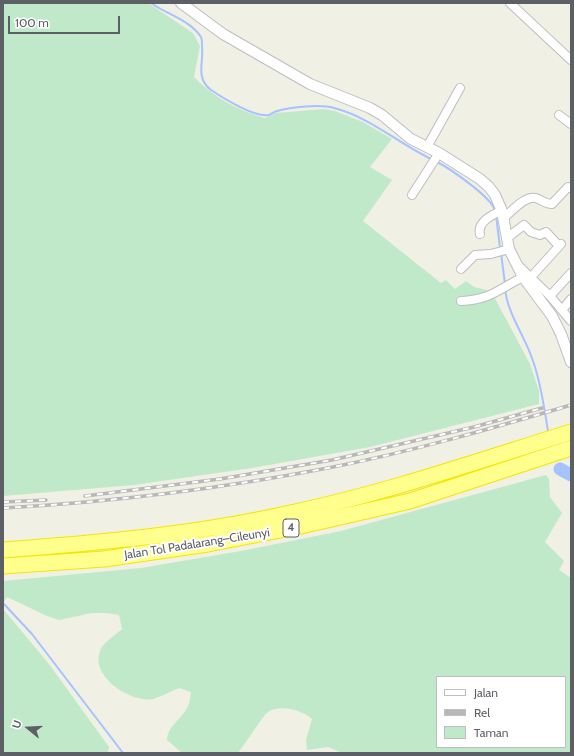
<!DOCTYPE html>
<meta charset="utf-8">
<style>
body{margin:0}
#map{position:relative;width:574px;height:756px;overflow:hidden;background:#f0f0e5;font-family:Cabin,sans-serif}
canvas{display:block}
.frame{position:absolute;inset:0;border:4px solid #5d5f66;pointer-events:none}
.legend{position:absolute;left:436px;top:676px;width:130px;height:72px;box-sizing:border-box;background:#fff;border:1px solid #bebfc2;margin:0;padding:5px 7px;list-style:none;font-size:12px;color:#5d5f66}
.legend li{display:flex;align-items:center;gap:8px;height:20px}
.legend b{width:20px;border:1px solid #bebfc2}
.north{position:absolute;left:8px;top:708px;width:40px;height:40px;-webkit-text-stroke:3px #fff;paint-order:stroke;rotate:288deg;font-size:11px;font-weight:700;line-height:16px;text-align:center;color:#5d5f66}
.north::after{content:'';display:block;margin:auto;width:14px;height:18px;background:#5d5f66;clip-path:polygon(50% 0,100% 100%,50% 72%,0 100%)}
.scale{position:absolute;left:8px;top:16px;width:112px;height:18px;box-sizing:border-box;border:2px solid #5d5f66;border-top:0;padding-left:5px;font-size:12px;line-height:14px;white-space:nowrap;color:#5d5f66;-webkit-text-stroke:3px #fff;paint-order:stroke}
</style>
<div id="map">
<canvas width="574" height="756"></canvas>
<div class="frame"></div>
<ul class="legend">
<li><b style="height:5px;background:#fff"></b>Jalan</li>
<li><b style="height:5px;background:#b8b8b9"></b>Rel</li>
<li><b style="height:11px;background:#c0e9ca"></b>Taman</li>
</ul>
<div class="north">U</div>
<div class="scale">100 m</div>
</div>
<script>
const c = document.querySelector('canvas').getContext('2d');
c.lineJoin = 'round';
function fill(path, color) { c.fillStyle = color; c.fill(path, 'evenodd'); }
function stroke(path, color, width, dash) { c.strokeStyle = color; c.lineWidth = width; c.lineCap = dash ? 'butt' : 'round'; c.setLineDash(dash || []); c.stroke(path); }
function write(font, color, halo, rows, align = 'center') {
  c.font = font + ' Cabin,sans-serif'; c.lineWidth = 4; c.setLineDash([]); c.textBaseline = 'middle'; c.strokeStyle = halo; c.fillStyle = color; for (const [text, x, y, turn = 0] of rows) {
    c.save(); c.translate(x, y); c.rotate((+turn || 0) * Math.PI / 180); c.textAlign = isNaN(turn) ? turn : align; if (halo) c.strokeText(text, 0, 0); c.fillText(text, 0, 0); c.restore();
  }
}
fill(new Path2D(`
 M 3,3 L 148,3 L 193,33 L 200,46 L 194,77 C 213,97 239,111 265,118 L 276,113 L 324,109 L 335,111 L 363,122 L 392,139 L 370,167 L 392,180 L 363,221 L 441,283 L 446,280 L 455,289 L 466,281 L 474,287 L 491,291 L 530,364 L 539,391 L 539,404 L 370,447 L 252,468 L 134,485 L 3,496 Z
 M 546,475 L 549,479 L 550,497 L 562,513 L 545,542 L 564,561 L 559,570 L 571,578 L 571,753 L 342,753 L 328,747 L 307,750 L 306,740 L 312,719 C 302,710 280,704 268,712 C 263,715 244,746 238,753 L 182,753 L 167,740 C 168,725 181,720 187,708 C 190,704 190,697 191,692 L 179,688 C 171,691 161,697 153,699 C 130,703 90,676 100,651 C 102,643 116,635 122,629 L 119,615 L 105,613 L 92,613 L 59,620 L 47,616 L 7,597 L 3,603 L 3,581 L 141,568 L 241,551 L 341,531 ZM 437,677 L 565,677 L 565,747 L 437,747 Z
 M 3,609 L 49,664 L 109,747 L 108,753 L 3,753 Z`), '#c0e9ca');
stroke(new Path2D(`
 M 151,3 C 166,14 190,20 201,37 C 202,39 202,43 202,46 C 204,62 195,78 211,90 C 223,98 255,118 269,115 C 271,114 274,112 277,111 C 291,107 320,104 334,108 C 370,117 399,144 433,160
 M 437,162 C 449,168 493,198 495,211
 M 496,215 L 500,248
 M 501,253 L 505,284
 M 505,289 C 508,315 525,336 533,361 C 541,383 544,407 548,431
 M 3,603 L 32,634 L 123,753`), '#a6c2ff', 2);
stroke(new Path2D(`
 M 560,469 L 571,475`), '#a6c2ff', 13);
const minor = new Path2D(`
 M 510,3 L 571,60
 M 559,115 L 571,124
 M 427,147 L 460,88
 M 412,195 L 439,153
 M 503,219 C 511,212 525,195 536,198 C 542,200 545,204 552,204 L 568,187 L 571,188
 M 480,234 C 477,222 493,214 502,211
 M 507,238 L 524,225 L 531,232 L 540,235 L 546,232 L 559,246
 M 518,265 L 550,296 L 571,321
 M 461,269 L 475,255 L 491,254 L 509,249
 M 532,276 L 561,244
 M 550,296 L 571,273
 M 461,301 C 490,300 499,289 523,277
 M 562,310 L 571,299`);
const tertiary = new Path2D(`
 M 181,3 L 223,34 L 310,84 L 370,108 L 382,115 L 411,139 L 439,153 L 480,179 L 489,187 L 495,195 L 502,211 L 509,249 L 523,277 L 552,316 L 561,334 L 571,362`);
const motorway = new Path2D(`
 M 3,550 C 96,543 190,535 281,515 C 380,495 475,462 571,432
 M 3,566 L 104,559 L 208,544 L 301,526 L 410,501 L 571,448`);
stroke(minor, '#bdbdc4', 10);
stroke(tertiary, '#bdbdc4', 12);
stroke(motorway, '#f5e600', 17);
stroke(minor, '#fff', 8);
stroke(tertiary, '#fff', 10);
stroke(motorway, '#ffff8d', 15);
const rail = new Path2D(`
 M 85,496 L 220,479 L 332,460 L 474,427 L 542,408
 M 3,502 L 46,500
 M 3,508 C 114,502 225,488 333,467 C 414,451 493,428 571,405`);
stroke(rail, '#b8b8b9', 3.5);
stroke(rail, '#fff', 2, [6]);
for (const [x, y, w] of [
 [291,528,16]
]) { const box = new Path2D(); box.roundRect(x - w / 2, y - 9, w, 18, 3); c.fillStyle = '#fff'; c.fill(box); stroke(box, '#5d5f66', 1); }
write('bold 11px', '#5d5f66', null, [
 ["4",291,528]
]);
write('12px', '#5d5f66', '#fff', [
 ["Jalan Tol Padalarang–Cileunyi",197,544,-9]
]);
</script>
